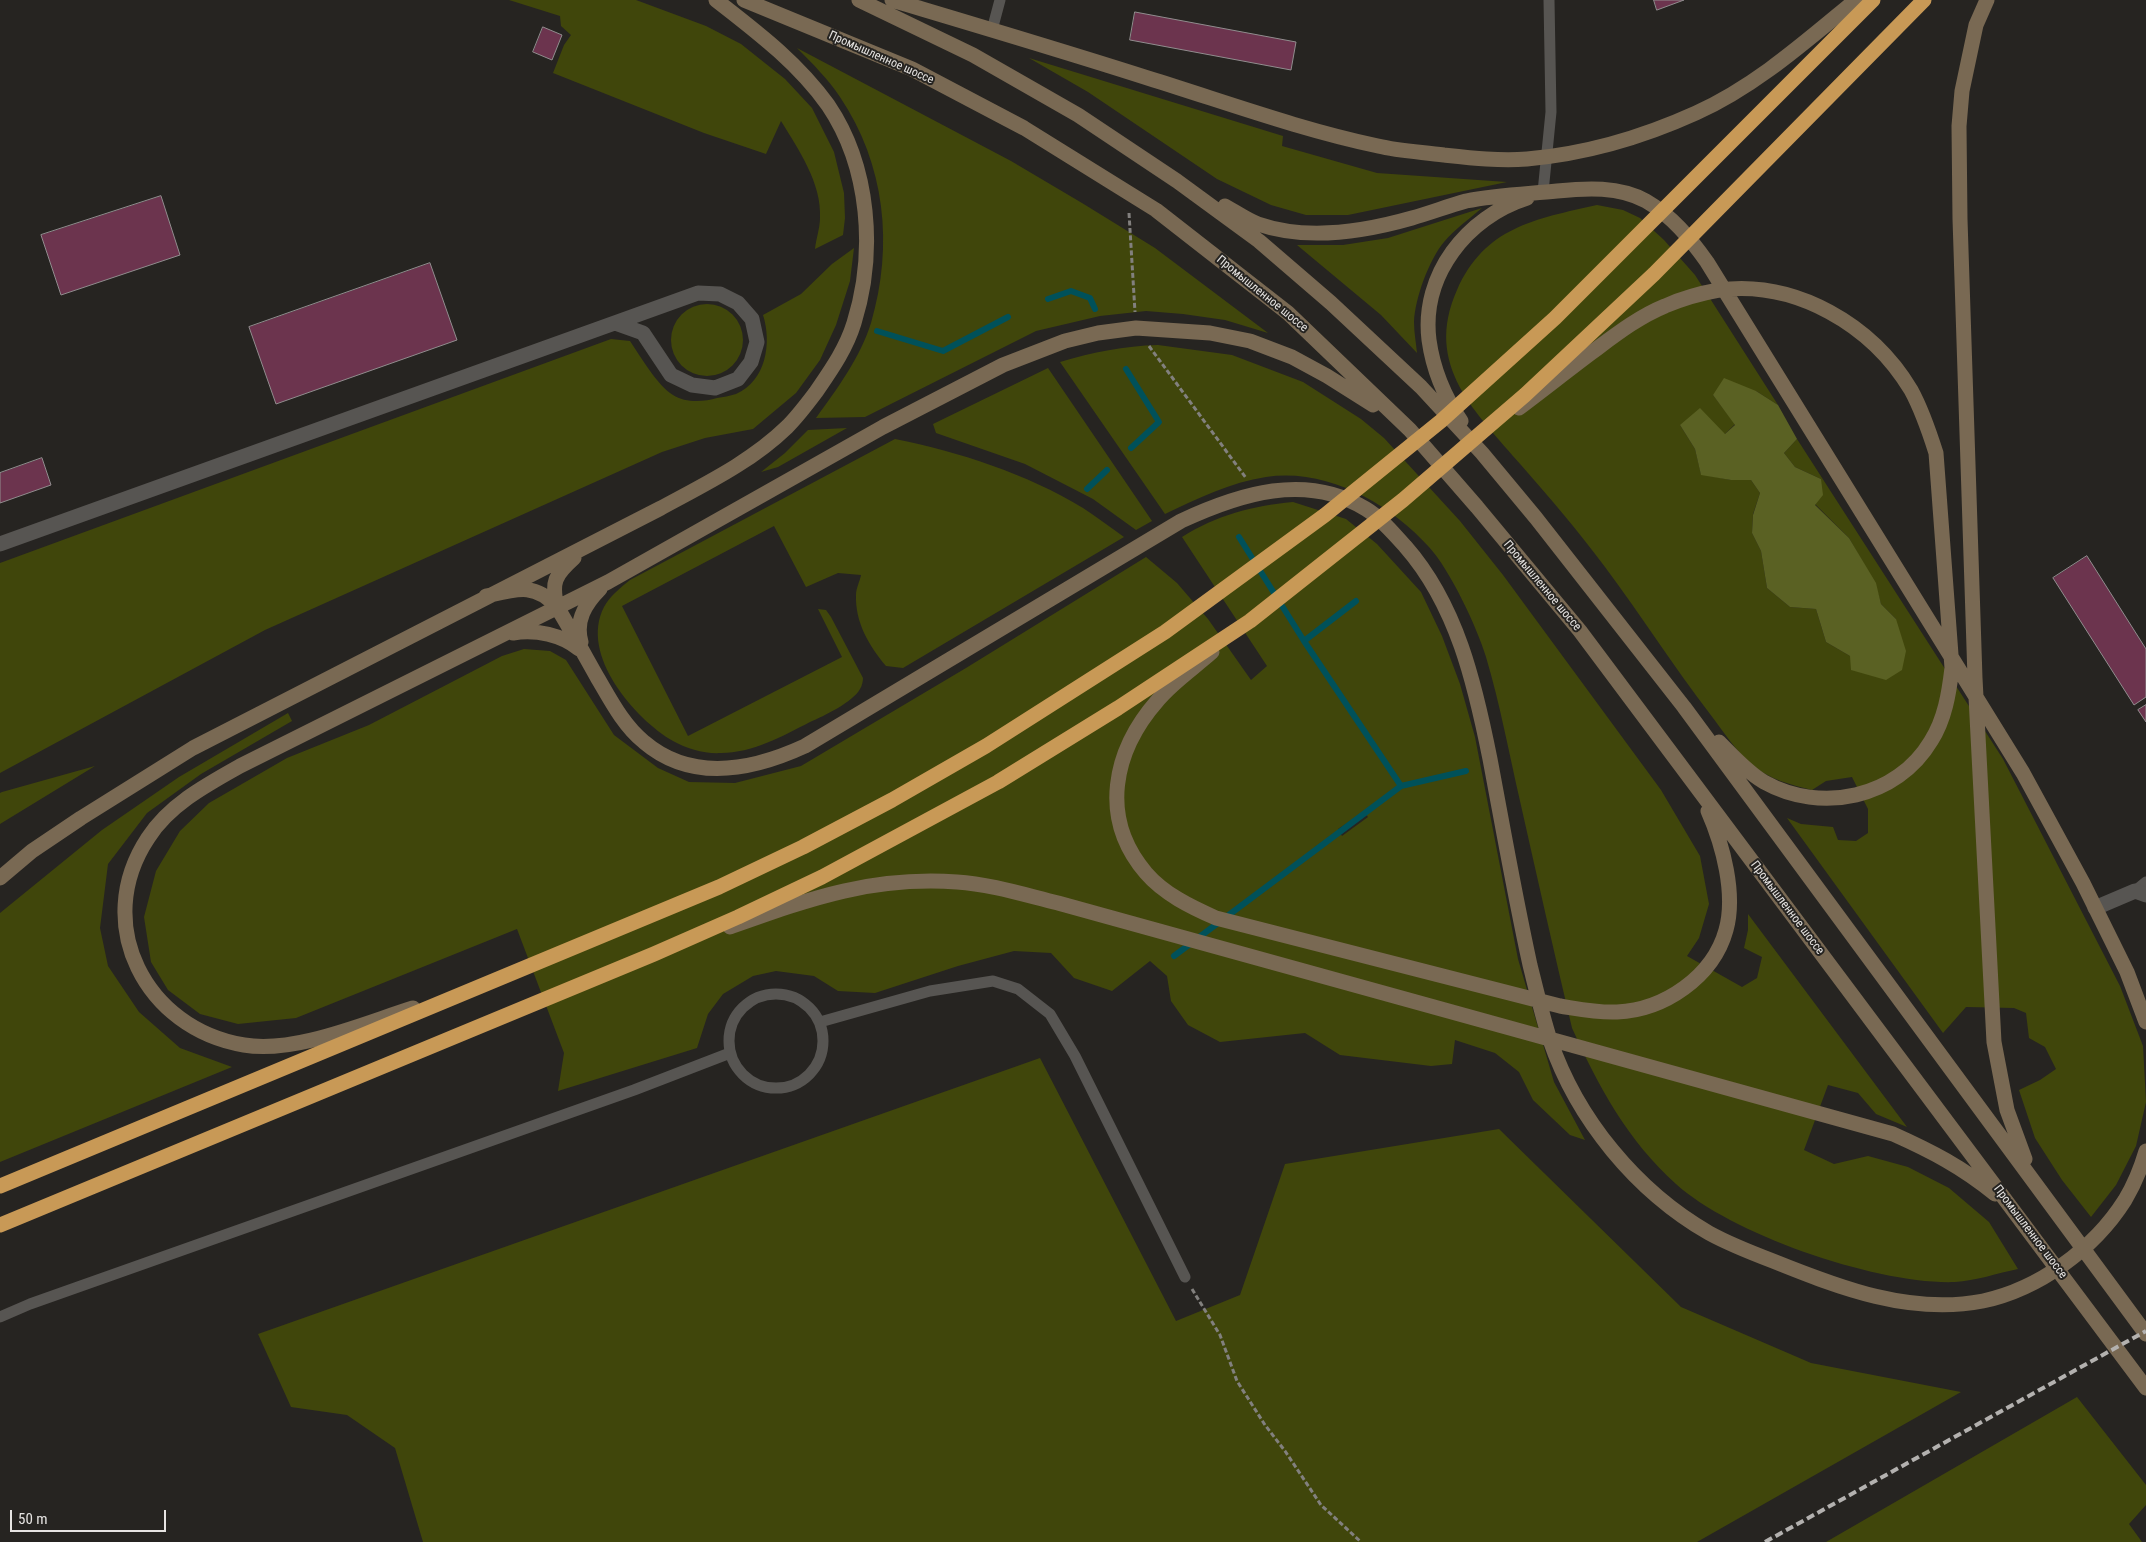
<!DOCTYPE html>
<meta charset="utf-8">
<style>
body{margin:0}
#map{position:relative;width:2146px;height:1542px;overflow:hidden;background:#262421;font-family:"Roboto Condensed",sans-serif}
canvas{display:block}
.scale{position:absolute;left:10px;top:1510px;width:156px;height:22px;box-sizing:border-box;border:2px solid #e6e4e2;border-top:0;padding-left:6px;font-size:15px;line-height:18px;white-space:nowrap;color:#e6e4e2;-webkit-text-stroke:4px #262421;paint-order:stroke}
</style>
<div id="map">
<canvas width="2146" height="1542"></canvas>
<div class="scale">50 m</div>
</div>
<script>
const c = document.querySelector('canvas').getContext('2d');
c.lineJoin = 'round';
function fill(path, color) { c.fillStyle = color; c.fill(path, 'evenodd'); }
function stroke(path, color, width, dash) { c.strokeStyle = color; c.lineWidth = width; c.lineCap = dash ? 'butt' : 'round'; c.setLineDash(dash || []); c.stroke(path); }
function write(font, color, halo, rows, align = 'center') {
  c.font = font + ' "Roboto Condensed",sans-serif'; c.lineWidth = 4; c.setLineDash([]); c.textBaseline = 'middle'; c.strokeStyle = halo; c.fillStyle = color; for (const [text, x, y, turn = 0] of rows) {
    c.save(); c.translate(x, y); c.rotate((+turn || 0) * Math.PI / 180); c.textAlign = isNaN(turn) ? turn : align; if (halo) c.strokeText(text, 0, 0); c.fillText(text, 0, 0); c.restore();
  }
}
fill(new Path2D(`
 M 509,0 L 636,0 L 706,26 L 741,44 L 785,79 L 812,108 L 834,152 L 844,193 L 845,218 L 843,235 L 815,249 C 816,239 820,228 820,218 C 822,183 798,149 781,121 L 766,154 L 704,133 L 553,73 L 564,45 L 571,35 L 561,26 L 560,16 Z
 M 797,48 L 1011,161 L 1082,203 L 1155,248 L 1268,333 L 1225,320 L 1183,314 L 1146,311 L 1100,316 L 1036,331 L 865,417 L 816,418 C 837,389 860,358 871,323 C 894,245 885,164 840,97 C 828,79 812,63 797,48 Z
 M 1029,58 L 1283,136 L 1282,146 L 1377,173 L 1507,182 L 1348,215 L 1306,215 L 1271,205 L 1217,179 L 1088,92 Z
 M 1597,205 L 1623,210 L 1640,218 L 1664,240 L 1695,275 L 1778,405 L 1756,391 L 1713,395 L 1735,424 L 1725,434 L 1680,425 L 1695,449 L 1701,474 L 1731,480 L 1751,480 L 1760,493 L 1753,514 L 1752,533 L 1761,551 L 1767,588 L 1790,607 L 1816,609 L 1826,642 L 1850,656 L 1896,619 L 1881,604 L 1875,583 L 1849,538 L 1815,504 L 1821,479 L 1795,467 L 1784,453 L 1797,439 L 2003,759 L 2120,986 L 2143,1046 L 2146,1102 L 2136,1146 L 2116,1185 L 2091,1217 L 2062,1180 L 2035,1138 L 2019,1090 L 2040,1080 L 2056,1069 L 2045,1047 L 2029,1038 L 2026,1013 L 2014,1008 L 1966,1007 L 1943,1033 L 1787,818 L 1801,824 L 1833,827 L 1838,840 L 1856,841 L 1868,833 L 1868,809 L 1852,777 L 1826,781 L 1812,790 C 1791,785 1769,779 1752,765 C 1736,751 1723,731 1710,714 C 1673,666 1641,615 1605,567 C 1579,532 1550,498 1521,465 C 1476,412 1423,366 1457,290 C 1485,227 1535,219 1597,205 Z
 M 1482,208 C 1469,219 1455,229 1444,242 C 1429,260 1415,298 1414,322 C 1414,332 1416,343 1417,353 L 1381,315 L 1297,245 L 1343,245 L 1388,238 Z
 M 854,248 L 850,281 L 836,325 L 820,360 L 796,393 L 753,429 L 705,438 L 662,452 L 265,630 L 0,773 L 0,563 L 611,339 L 630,341 C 640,356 658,386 673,395 C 685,403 704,402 717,398 C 723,397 730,396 736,394 C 766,381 772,343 763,315 L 801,294 L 832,264 Z
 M671 340a36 36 0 1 1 72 0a36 36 0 1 1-72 0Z
 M 1158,345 L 1232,355 L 1303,382 L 1361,419 L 1384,438 L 1460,521 L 1503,575 L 1661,790 L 1700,856 L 1709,904 L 1699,938 L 1687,956 L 1742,987 L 1757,978 L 1762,957 L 1744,948 L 1748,930 L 1748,914 L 1907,1127 L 1876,1114 L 1858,1093 L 1828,1085 L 1804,1150 L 1834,1164 L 1868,1156 L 1908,1167 L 1949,1188 L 1989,1222 L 2018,1269 C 1998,1273 1975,1281 1955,1282 C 1879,1285 1732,1235 1676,1184 C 1628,1141 1598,1086 1572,1028 C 1554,952 1537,877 1520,801 C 1509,753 1500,704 1486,657 C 1477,627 1450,570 1429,547 C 1389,503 1327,468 1266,477 C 1231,482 1197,499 1165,514 L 1060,362 C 1093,352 1124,346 1158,345 Z
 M 1048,368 L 1152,521 L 1136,530 L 1093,499 L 1025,464 L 936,433 L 933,424 Z
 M 847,428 L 778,467 L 761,472 L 785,453 L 808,430 Z
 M 895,439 C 960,452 1027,474 1083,508 C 1097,517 1110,527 1124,537 L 903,668 L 886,666 C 869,646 855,622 856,595 C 856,588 860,581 861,575 L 838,573 L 806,587 L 774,526 L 622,606 L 688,736 L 842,657 L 818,609 L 826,610 L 831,617 L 863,678 C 863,681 862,686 860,689 C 853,702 824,716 810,722 C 783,736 752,753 721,753 C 705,754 687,749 673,741 C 635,719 579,655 604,607 C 610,596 620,588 630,580 Z
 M 1293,502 L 1346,519 L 1377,544 L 1421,592 L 1442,636 L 1460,684 L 1475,737 L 1518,959 L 1554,1082 L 1585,1140 L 1570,1135 L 1533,1100 L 1519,1072 L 1495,1053 L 1455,1040 L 1452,1064 L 1431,1066 L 1340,1055 L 1305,1033 L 1220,1042 L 1188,1025 L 1171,1001 L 1167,976 L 1150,961 L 1112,991 L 1074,978 L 1051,953 L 1014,951 L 958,966 L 875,993 L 838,991 L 814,976 L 776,971 L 753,976 L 723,994 L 708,1014 L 697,1048 L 558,1091 L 564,1053 L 517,929 L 296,1018 L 238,1024 L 200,1014 L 168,990 L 151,962 L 144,917 L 156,871 L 180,831 L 209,803 L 287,758 L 369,725 L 502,656 L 524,649 L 550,651 L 566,660 L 614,735 L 658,768 L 689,782 L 735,783 L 801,766 L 966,668 L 1146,557 L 1177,583 L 1208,619 L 1251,680 L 1267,666 L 1182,537 C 1217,515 1252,506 1293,502 ZM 1364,812 L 1368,817 L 1342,836 L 1338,829 Z
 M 288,713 L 292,721 L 201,774 L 147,813 L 108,864 L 100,928 L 108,966 L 139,1012 L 180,1048 L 232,1067 L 0,1162 L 0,913 L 102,830 L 179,777 Z
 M 95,766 L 0,824 L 0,793 L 2,792 Z
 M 1040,1058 L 1176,1321 L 1240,1295 L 1285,1164 L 1499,1129 L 1681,1307 L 1811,1363 L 1961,1392 L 1697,1542 L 423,1542 L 395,1448 L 347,1415 L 291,1407 L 258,1334 Z
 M 2077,1397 L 2146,1485 L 2146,1505 L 2129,1524 L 2142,1542 L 1826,1542 Z`), '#40460b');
fill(new Path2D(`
 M 1724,378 L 1756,391 L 1778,405 L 1797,439 L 1784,453 L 1795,467 L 1821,479 L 1823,495 L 1815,505 L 1849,538 L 1876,583 L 1881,604 L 1896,619 L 1906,651 L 1902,670 L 1886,680 L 1851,670 L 1850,656 L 1826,642 L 1816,609 L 1790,607 L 1767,588 L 1761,551 L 1752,533 L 1753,515 L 1760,493 L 1751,480 L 1731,480 L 1701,475 L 1695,449 L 1680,425 L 1700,408 L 1725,434 L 1735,425 L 1713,395 Z`), '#5a6123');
stroke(new Path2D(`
 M 1048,299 L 1071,291 L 1090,298 L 1095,309
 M 877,331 L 943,351 L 1008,317
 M 1126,369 L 1159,422 L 1131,448
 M 1087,489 L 1107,470
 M 1239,537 L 1304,641
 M 1356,601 L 1304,641 L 1401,786
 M 1174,956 L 1401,786 L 1466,771`), '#00515a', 6);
const building = new Path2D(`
 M 1654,0 L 1684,0 L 1657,10 Z
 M 1135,12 L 1296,42 L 1291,70 L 1130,40 Z
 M 543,27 L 562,35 L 552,60 L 533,52 Z
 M 161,196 L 180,255 L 61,295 L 41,235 Z
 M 430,263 L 457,340 L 276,404 L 249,327 Z
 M 42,458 L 51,485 L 0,503 L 0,473 Z
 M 2087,556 L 2146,649 L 2146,697 L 2134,705 L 2053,578 Z
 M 2146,705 L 2146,722 L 2138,710 Z`);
fill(building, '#6c344e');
stroke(building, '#918d8e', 1);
stroke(new Path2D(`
 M 1129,213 L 1135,312
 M 1149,346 L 1246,478
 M 1192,1289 L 1220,1335 L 1237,1381 L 1265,1425 L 1285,1451 L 1321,1505 L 1361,1542`), '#82807e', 3, [5, 2.5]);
stroke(new Path2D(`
 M 992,30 L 1000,0
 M 1543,192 L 1551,112 L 1549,0
 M 2135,891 L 2146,882
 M729 1041a47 47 0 1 1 94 0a47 47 0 1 1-94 0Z
 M 820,1022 L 930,991 L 993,981 L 1018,989 L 1050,1014 L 1075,1056 L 1185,1277
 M 0,1317 L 30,1304 L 634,1090 L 730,1053`), '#575552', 11);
stroke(new Path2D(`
 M 0,544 L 698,293 L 720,294 L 738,303 L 752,319 L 757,342 L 751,362 L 738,379 L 715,388 L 692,385 L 671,375 L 643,333 L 615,323
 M 2095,908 L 2135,891 L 2146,895`), '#575552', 15);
stroke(new Path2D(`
 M 744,0 L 912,69 L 1024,128 L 1156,210 L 1288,313 L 1410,430 L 1477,507 L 1580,631 L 2146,1388
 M 859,0 L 973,55 L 1078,115 L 1177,181 L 1259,241 L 1331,303 L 1421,387 L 1482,453 L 1536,518 L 1684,707 L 2146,1334
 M 892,0 C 979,26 1067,52 1154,80 C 1228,103 1302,130 1378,146 C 1399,151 1422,152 1444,155 C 1472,158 1499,161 1527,159 C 1585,154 1643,137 1696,113 C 1756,86 1806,41 1856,0
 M 1987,0 L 1976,25 L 1962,91 L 1959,126 L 1960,219 L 1975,678 L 1994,1042 L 2007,1110 L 2025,1159
 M 1225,206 C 1236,212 1247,220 1258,224 C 1307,241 1363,232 1412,218 C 1430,213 1448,206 1466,201 C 1496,195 1526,194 1557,191 C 1586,188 1619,186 1646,201 C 1672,216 1690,238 1707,262 L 2023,773 L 2083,883 L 2127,972 L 2146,1022
 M 1519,408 C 1543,390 1567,371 1591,353 C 1614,336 1638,317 1665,306 C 1681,299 1702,293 1719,290 C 1796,280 1872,325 1911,390 C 1922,410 1929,431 1936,453 L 1952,668 C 1949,693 1945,719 1931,741 C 1897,798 1821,814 1764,782 C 1747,772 1733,756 1719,742
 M 1461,421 C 1444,396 1433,369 1429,340 C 1421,275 1467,217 1527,198
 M 486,596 C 516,589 535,582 557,607 C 571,630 584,654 597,677 C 610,699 623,725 644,742 C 692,783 753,770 805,746 L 1181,521 C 1239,494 1306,472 1366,509 C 1381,518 1393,533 1405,546 C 1457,605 1475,684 1490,759 C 1503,828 1515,897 1530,965 C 1536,989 1542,1015 1550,1040 C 1577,1119 1636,1191 1709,1233 C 1729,1244 1752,1253 1773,1261 C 1840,1288 1910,1315 1983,1301 C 2039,1289 2094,1249 2125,1200 C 2134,1185 2141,1168 2146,1151
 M 557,607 C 551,582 555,575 574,558
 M 513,633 C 536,629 562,635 579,649
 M 581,642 C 575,621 585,604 600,589
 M 1212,652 C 1194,668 1173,682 1158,700 C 1113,751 1099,818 1146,873 C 1164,894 1191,907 1216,918 L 1560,1006 C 1579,1009 1598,1013 1617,1012 C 1664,1010 1713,977 1726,930 C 1736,894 1723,845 1708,811
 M 0,878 L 32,851 L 81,818 L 193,748 L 661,508 C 705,484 751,462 787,427 C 798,416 807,404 816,392 C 831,370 846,349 854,323 C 876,253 870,167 828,105 C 797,62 757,32 716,0
 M 730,927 C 809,899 871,876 957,882 C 990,884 1025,895 1058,903 L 1893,1134 C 1931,1151 1962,1167 1995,1194
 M 413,1008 C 365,1023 294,1054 244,1045 C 146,1029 91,924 148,838 C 169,805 206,785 240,766 L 608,582 L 883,427 L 1003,365 L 1065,341 L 1098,333 L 1136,328 L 1210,333 L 1250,341 L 1292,357 L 1327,376 L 1373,405`), '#796953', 15);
stroke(new Path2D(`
 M 0,1186 L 719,887 L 803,847 L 892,800 L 986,746 L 1165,632 L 1325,515 L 1441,421 L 1555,318 L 1873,0
 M 0,1225 L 654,954 L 738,917 L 822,877 L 998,782 L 1118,708 L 1250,621 L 1403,500 L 1525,395 L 1654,274 L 1924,0`), '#c89956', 15);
stroke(new Path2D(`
 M 1765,1542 L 2146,1331`), '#b3b1af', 4, [8, 4]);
write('12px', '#e6e4e2', '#262421', [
 ["Промышленное шоссе",881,58,24],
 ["Промышленное шоссе",1262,294,39],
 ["Промышленное шоссе",1542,586,50],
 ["Промышленное шоссе",1787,908,53],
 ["Промышленное шоссе",2030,1232,53]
]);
</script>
